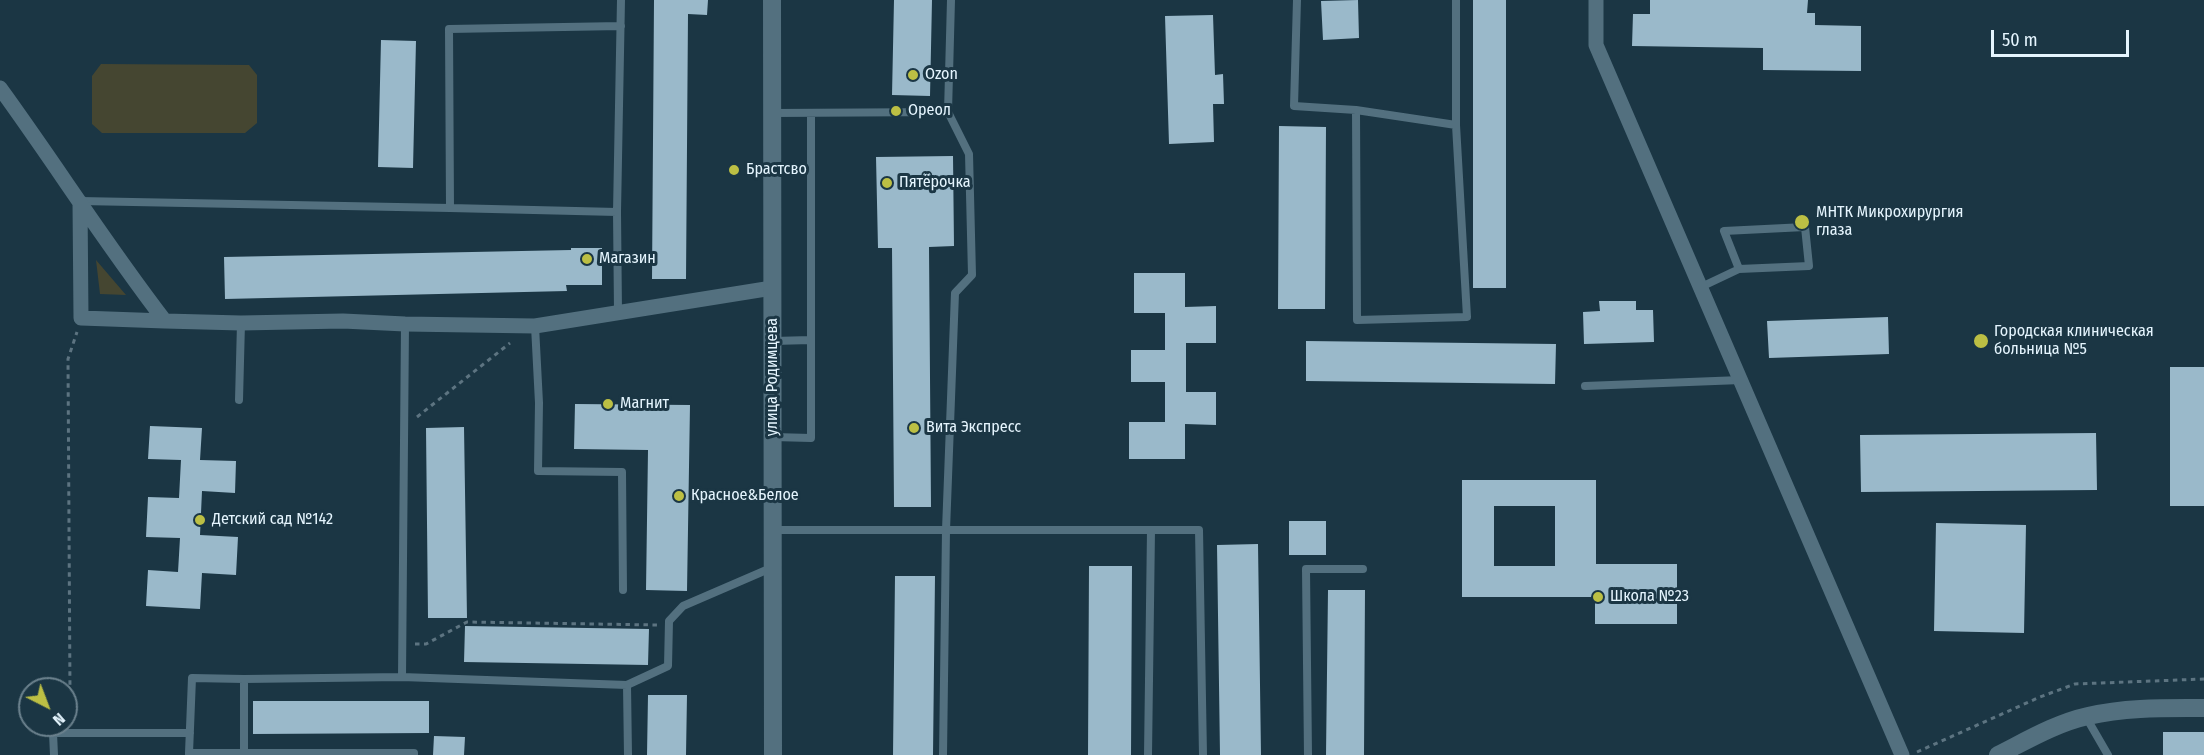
<!DOCTYPE html>
<meta charset="utf-8">
<style>
body{margin:0}
#map{position:relative;width:2204px;height:755px;overflow:hidden;background:#1b3644;font-family:"Fira Sans Condensed",sans-serif}
canvas{display:block}
.north{position:absolute;left:18px;top:677px;width:60px;height:60px;box-sizing:border-box;background:#1b3644;border:2px solid #6c828e;border-radius:50%;rotate:138deg;font-size:16px;font-weight:700;line-height:24px;text-align:center;color:#e5f5fe}
.north::after{content:'';display:block;margin:auto;width:21px;height:27px;background:#bcbf44;clip-path:polygon(50% 0,100% 100%,50% 72%,0 100%)}
.scale{position:absolute;left:1991px;top:30px;width:138px;height:27px;box-sizing:border-box;border:3px solid #e5f5fe;border-top:0;padding-left:8px;font-size:18px;line-height:21px;white-space:nowrap;color:#e5f5fe;-webkit-text-stroke:4px #1b3644;paint-order:stroke}
</style>
<div id="map">
<canvas width="2204" height="755"></canvas>
<div class="north">N</div>
<div class="scale">50 m</div>
</div>
<script>
const c = document.querySelector('canvas').getContext('2d');
c.lineJoin = 'round';
function fill(path, color) { c.fillStyle = color; c.fill(path, 'evenodd'); }
function stroke(path, color, width, dash) { c.strokeStyle = color; c.lineWidth = width; c.lineCap = dash ? 'butt' : 'round'; c.setLineDash(dash || []); c.stroke(path); }
function write(font, color, halo, rows, align = 'center') {
  c.font = font + ' "Fira Sans Condensed",sans-serif'; c.lineWidth = 6; c.setLineDash([]); c.textBaseline = 'middle'; c.strokeStyle = halo; c.fillStyle = color; for (const [text, x, y, turn = 0] of rows) {
    c.save(); c.translate(x, y); c.rotate((+turn || 0) * Math.PI / 180); c.textAlign = isNaN(turn) ? turn : align; if (halo) c.strokeText(text, 0, 0); c.fillText(text, 0, 0); c.restore();
  }
}
fill(new Path2D(`
 M 101,64 L 249,65 L 257,75 L 257,123 L 245,133 L 102,133 L 92,124 L 92,76 Z
 M 96,260 L 126,295 L 100,294 Z`), '#454631');
fill(new Path2D(`
 M 654,0 L 708,0 L 707,15 L 688,14 L 686,279 L 652,279 Z
 M 894,0 L 932,0 L 930,96 L 892,95 Z
 M 1358,0 L 1359,38 L 1323,40 L 1321,1 Z
 M 1473,0 L 1506,0 L 1506,288 L 1473,288 Z
 M 1650,0 L 1808,0 L 1807,13 L 1815,13 L 1815,25 L 1861,26 L 1861,71 L 1763,70 L 1763,48 L 1632,46 L 1633,14 L 1650,14 Z
 M 1213,15 L 1215,75 L 1223,74 L 1224,104 L 1213,104 L 1214,142 L 1169,144 L 1165,16 Z
 M 381,40 L 416,41 L 413,168 L 378,167 Z
 M 1279,126 L 1326,127 L 1325,309 L 1278,309 Z
 M 953,156 L 954,246 L 929,247 L 931,507 L 894,507 L 892,248 L 878,248 L 876,157 Z
 M 571,248 L 602,248 L 602,285 L 566,285 L 567,291 L 225,299 L 224,257 L 571,250 Z
 M 1134,273 L 1185,273 L 1185,307 L 1216,306 L 1216,343 L 1186,343 L 1186,392 L 1216,392 L 1216,425 L 1185,424 L 1185,459 L 1129,459 L 1129,422 L 1165,422 L 1165,382 L 1131,382 L 1131,350 L 1165,350 L 1165,313 L 1134,313 Z
 M 1599,301 L 1636,301 L 1636,310 L 1653,310 L 1654,342 L 1584,344 L 1583,312 L 1600,311 Z
 M 1888,317 L 1889,354 L 1769,358 L 1767,321 Z
 M 1306,341 L 1556,344 L 1555,384 L 1306,381 Z
 M 2170,367 L 2204,367 L 2204,506 L 2170,506 Z
 M 575,404 L 690,405 L 687,591 L 646,590 L 648,450 L 574,449 Z
 M 150,426 L 202,428 L 200,460 L 236,461 L 235,493 L 202,491 L 200,535 L 238,537 L 236,575 L 202,573 L 200,609 L 146,606 L 148,570 L 178,572 L 180,538 L 146,537 L 148,497 L 179,498 L 181,460 L 148,459 Z
 M 464,427 L 467,618 L 428,618 L 426,428 Z
 M 2096,433 L 2097,490 L 1861,492 L 1860,435 Z
 M 1462,480 L 1596,480 L 1596,564 L 1677,564 L 1677,624 L 1595,624 L 1595,597 L 1462,597 ZM 1494,506 L 1555,506 L 1555,566 L 1494,566 Z
 M 1289,521 L 1326,521 L 1326,555 L 1289,555 Z
 M 1936,523 L 2026,525 L 2024,633 L 1934,631 Z
 M 1258,544 L 1261,755 L 1220,755 L 1217,545 Z
 M 1089,566 L 1132,566 L 1131,755 L 1088,755 Z
 M 895,576 L 935,576 L 933,755 L 893,755 Z
 M 1328,590 L 1365,590 L 1364,755 L 1326,755 Z
 M 465,626 L 649,629 L 648,665 L 464,662 Z
 M 648,695 L 687,695 L 686,755 L 647,755 Z
 M 253,701 L 429,701 L 429,733 L 253,734 Z
 M 2163,732 L 2204,732 L 2204,755 L 2163,755 Z
 M 434,736 L 465,737 L 464,755 L 433,755 Z`), '#9ab9ca');
stroke(new Path2D(`
 M 417,417 L 510,343
 M 415,644 L 426,644 L 467,622 L 658,625
 M 66,702 L 70,692 L 68,359 L 77,332
 M 1917,752 L 2040,697 L 2075,684 L 2204,679`), '#5d7481', 3, [4.5, 4.5]);
stroke(new Path2D(`
 M 1297,0 L 1294,106 L 1356,110 L 1456,125
 M 1356,110 L 1357,320 L 1467,317 L 1456,125 L 1456,0
 M 773,113 L 948,112
 M 80,201 L 450,208
 M 617,212 L 450,208 L 449,29 L 621,26
 M 1805,227 L 1809,266 L 1739,269 L 1724,231 Z
 M 1701,287 L 1739,269
 M 618,312 L 617,212 L 621,0
 M 405,324 L 402,677 L 627,685 L 628,755
 M 535,326 L 539,403 L 538,471 L 622,472 L 623,590
 M 773,341 L 811,340
 M 1585,386 L 1741,380
 M 239,400 L 241,323
 M 773,437 L 811,438 L 811,113
 M 773,530 L 1199,530 L 1203,755
 M 627,685 L 668,666 L 669,621 L 683,606 L 771,568
 M 2086,717 L 2108,755
 M 189,753 L 192,678 L 244,679
 M 244,753 L 244,679 L 402,677
 M 54,755 L 53,733 L 190,733
 M 189,755 L 189,753 L 414,753 L 414,755
 M 943,755 L 946,530 L 955,293 L 972,275 L 969,154 L 948,112 L 951,0
 M 1148,755 L 1151,530
 M 1308,755 L 1306,569 L 1363,569`), '#53707f', 8);
stroke(new Path2D(`
 M 1596,0 L 1596,45 L 1902,755
 M 0,88 C 56,165 107,246 165,321 L 241,323 L 343,321 L 405,324 L 535,326 L 772,288
 M 80,202 L 81,318 L 165,321`), '#53707f', 15);
stroke(new Path2D(`
 M 772,0 L 773,755
 M 1998,755 C 2026,741 2056,723 2088,716 C 2126,707 2165,708 2204,708`), '#53707f', 18);
for (const [x, y, r, color] of [
 [913,75,6,"#bcbf44"],
 [896,111,6,"#bcbf44"],
 [734,170,6,"#bcbf44"],
 [887,183,6,"#bcbf44"],
 [1802,222,8,"#bcbf44"],
 [587,259,6,"#bcbf44"],
 [1981,341,8,"#bcbf44"],
 [608,404,6,"#bcbf44"],
 [914,428,6,"#bcbf44"],
 [679,496,6,"#bcbf44"],
 [200,520,6,"#bcbf44"],
 [1598,597,6,"#bcbf44"]
]) { const dot = new Path2D(); dot.arc(x, y, r, 0, 2 * Math.PI); c.fillStyle = color; c.fill(dot); stroke(dot, '#1b3644', 2); }
write('16px', '#e5f5fe', '#1b3644', [
 ["Ozon",925,75],
 ["Ореол",908,111],
 ["Брастсво",746,170],
 ["Пятёрочка",899,183],
 ["МНТК Микрохирургия",1816,213],
 ["глаза",1816,231],
 ["Магазин",599,259],
 ["Городская клиническая",1994,332],
 ["больница №5",1994,350],
 ["Магнит",620,404],
 ["Вита Экспресс",926,428],
 ["Красное&Белое",691,496],
 ["Детский сад №142",212,520],
 ["Школа №23",1610,597]
], 'left');
write('16px', '#e5f5fe', '#1b3644', [
 ["улица Родимцева",773,377,-90]
]);
</script>
